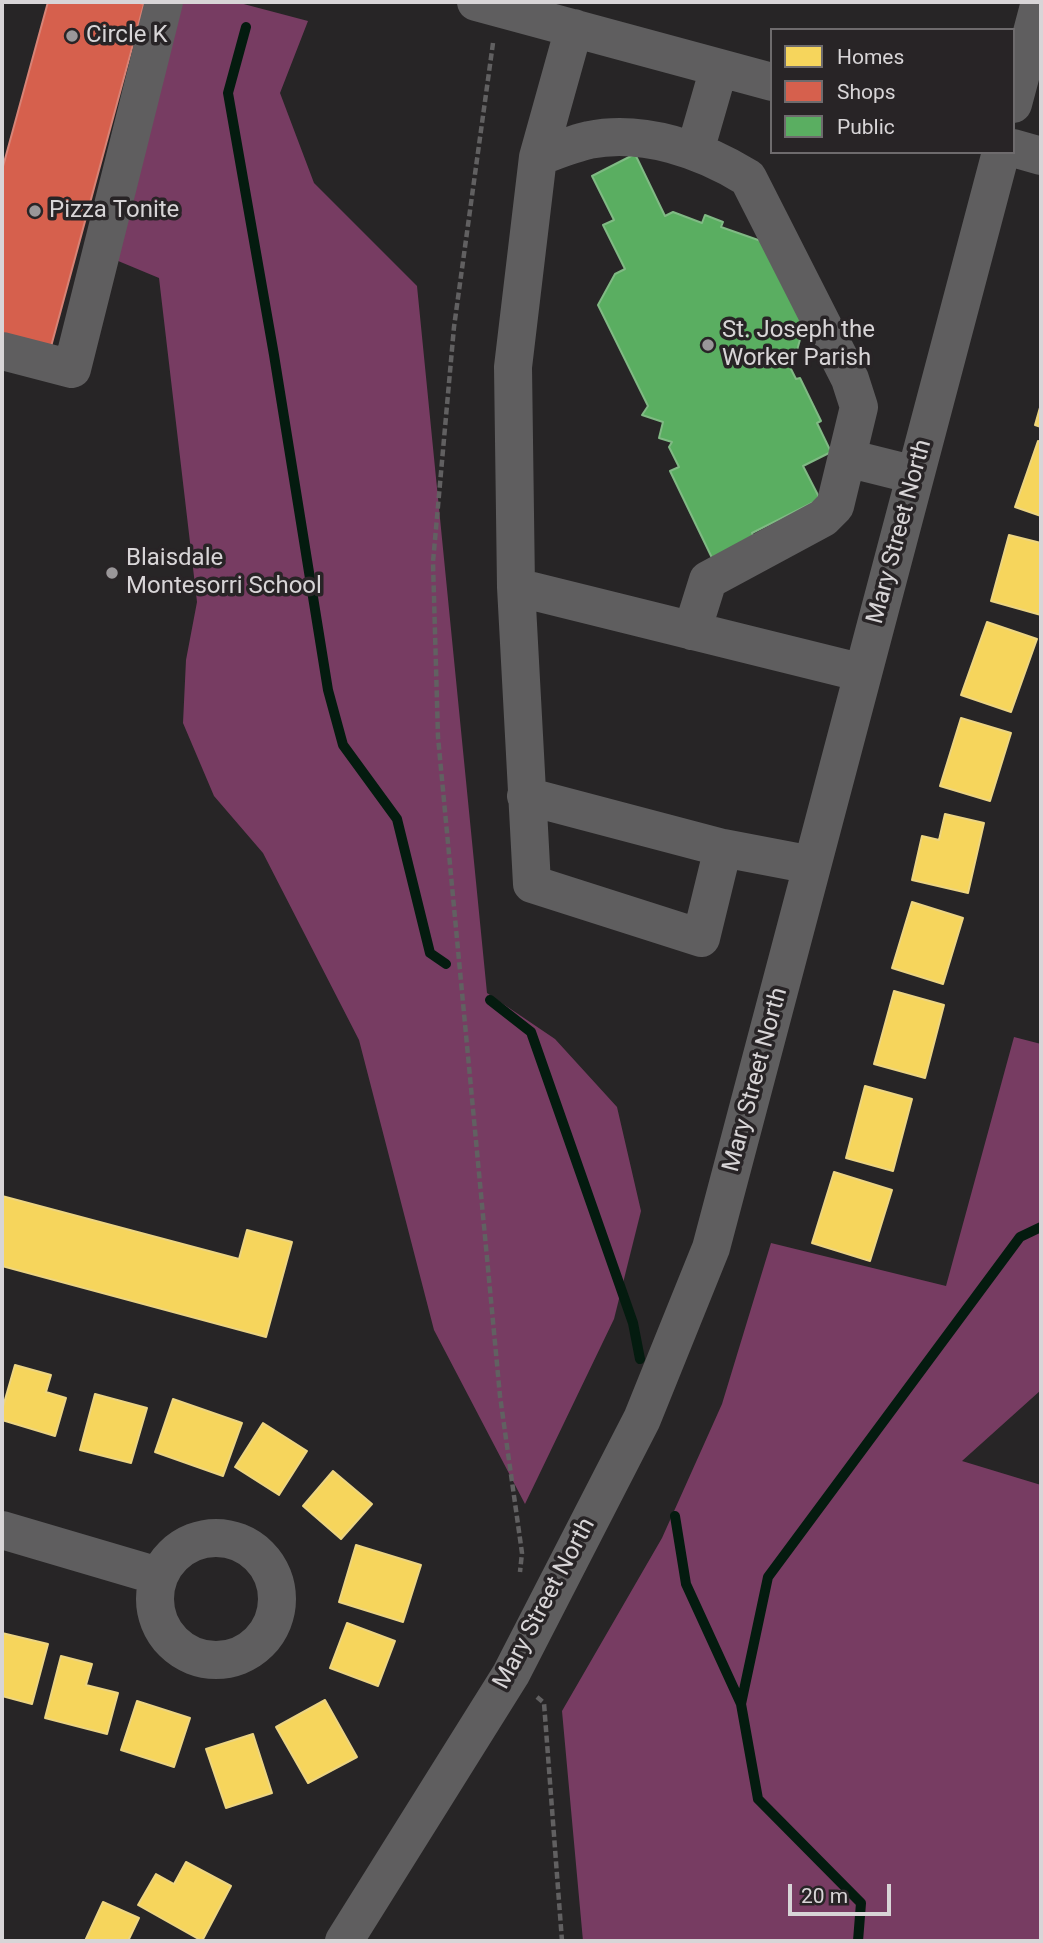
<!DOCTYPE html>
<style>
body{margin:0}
#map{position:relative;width:1043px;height:1943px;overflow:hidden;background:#272526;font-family:Roboto,sans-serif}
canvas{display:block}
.frame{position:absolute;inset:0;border:4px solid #d8d5d7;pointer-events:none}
.legend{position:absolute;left:770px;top:28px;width:245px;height:126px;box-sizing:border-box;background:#282426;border:2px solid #6e6b6d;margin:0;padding:9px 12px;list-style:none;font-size:21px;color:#d8d5d7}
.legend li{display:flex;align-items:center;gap:14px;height:35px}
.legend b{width:35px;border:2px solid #6e6b6d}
.scale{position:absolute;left:788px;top:1884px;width:103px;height:32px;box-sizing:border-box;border:4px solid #d8d5d7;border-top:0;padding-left:9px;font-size:21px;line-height:24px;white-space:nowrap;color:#d8d5d7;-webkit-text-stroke:5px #282426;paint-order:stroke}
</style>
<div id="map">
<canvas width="1043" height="1943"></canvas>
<div class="frame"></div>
<ul class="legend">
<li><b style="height:19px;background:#f6d55c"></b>Homes</li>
<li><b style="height:19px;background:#d6604d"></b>Shops</li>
<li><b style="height:19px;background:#5aae61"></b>Public</li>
</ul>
<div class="scale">20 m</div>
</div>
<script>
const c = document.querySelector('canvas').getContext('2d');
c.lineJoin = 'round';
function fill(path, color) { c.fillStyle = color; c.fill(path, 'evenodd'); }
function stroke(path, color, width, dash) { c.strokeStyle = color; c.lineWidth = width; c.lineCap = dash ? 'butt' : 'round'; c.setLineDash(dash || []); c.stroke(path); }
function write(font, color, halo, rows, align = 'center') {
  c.font = font + ' Roboto,sans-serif'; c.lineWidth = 7; c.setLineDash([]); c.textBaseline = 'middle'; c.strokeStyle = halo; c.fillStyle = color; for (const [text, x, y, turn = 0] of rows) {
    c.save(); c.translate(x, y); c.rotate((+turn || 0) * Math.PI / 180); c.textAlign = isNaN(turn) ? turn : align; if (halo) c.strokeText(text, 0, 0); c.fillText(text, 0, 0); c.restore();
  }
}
fill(new Path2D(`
 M 177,2 L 236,2 L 308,21 L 280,93 L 314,183 L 417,286 L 487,993 L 555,1039 L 617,1107 L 641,1211 L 614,1319 L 525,1504 L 434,1330 L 359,1040 L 263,853 L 214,796 L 183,723 L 186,660 L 197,602 L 159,278 L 111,258 Z
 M 1014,1037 L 1041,1044 L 1041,1390 L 962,1461 L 1041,1485 L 1041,1941 L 583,1941 L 562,1711 L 662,1538 L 722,1404 L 771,1243 L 946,1286 Z`), '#773c62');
const homes = new Path2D(`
 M 1041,404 L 1041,427 L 1035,425 Z
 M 1038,441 L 1041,442 L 1041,516 L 1015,507 Z
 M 1009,535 L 1041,543 L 1041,615 L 991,601 Z
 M 987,622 L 1037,639 L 1011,712 L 961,695 Z
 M 961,718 L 1011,733 L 990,801 L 940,786 Z
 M 945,814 L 984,823 L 968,893 L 912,880 L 922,836 L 939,840 Z
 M 912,902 L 963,918 L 943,984 L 892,968 Z
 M 894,991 L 944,1005 L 925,1078 L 874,1064 Z
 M 865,1086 L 912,1099 L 893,1171 L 846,1158 Z
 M 834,1172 L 892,1190 L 870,1261 L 812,1243 Z
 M 2,1196 L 239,1259 L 247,1230 L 292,1242 L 266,1337 L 2,1266 Z
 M 15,1365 L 51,1375 L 46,1392 L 66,1398 L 55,1436 L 2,1420 L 2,1410 Z
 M 95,1394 L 147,1408 L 131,1463 L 80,1450 Z
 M 173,1399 L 242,1423 L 223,1476 L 155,1452 Z
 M 263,1423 L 307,1451 L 279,1495 L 235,1467 Z
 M 333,1471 L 372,1504 L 341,1539 L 303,1506 Z
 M 356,1545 L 421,1565 L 403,1622 L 339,1602 Z
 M 347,1623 L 395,1641 L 378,1686 L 330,1668 Z
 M 2,1633 L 48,1644 L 32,1704 L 2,1696 Z
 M 61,1656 L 92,1664 L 86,1685 L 118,1693 L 107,1734 L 45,1718 Z
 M 325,1700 L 357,1757 L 308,1783 L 276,1727 Z
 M 137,1701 L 190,1718 L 174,1767 L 121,1750 Z
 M 253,1734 L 272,1793 L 226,1808 L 206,1749 Z
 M 186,1862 L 231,1886 L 202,1941 L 138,1905 L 156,1874 L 174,1884 Z
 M 103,1902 L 139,1918 L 128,1941 L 85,1941 Z`);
fill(homes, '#f6d55c');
stroke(homes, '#edd581', 2);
const shops = new Path2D(`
 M 48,2 L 136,2 L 144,4 L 49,354 L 2,342 L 2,170 Z`);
fill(shops, '#d6604d');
stroke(shops, '#d78376', 2);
const public = new Path2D(`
 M 635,154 L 665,216 L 673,212 L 702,223 L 705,215 L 723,222 L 721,227 L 761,241 L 804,325 L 793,365 L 790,367 L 796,379 L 800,378 L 821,421 L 817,423 L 831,452 L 803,466 L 820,499 L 752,533 L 755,539 L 713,560 L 670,471 L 679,467 L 669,447 L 672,442 L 659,438 L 663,422 L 642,415 L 648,406 L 598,305 L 615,274 L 625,269 L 603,225 L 614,220 L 592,176 Z`);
fill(public, '#5aae61');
stroke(public, '#80ba84', 2);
stroke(new Path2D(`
 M 246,27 L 228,93 L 274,355 L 328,690 L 343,745 L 397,819 L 430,953 L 446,964
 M 490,1000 L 531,1032 L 633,1323 L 640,1359
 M 675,1516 L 686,1584 L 741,1704 L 758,1799 L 861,1903 L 858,1941
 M 741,1704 L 768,1577 L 1020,1237 L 1041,1227`), '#041b0f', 10);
stroke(new Path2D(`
 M 493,43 L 454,327 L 433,562 L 438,737 L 500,1396 L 522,1553 L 520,1572
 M 537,1697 L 544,1703 L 562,1941`), '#616061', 4.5, [7, 3.5]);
stroke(new Path2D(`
 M 476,2 L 772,82
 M 574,28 L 538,157 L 513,367 L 516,587 L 532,884 L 701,938 L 723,848 L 812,865
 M 1013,104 L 1040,2
 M 1013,148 L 1041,156
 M 695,151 L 719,68
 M 538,157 C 555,151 572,144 589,140 C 643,129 703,150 748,178 L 850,379 L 859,407 L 835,506 L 823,518 L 708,580 L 692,631
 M 2,351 L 72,369 L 164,2
 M 847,458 L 915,475
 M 516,587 L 863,673
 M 526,796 L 723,848
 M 2,1530 L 158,1576
 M155 1599a61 61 0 1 1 122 0a61 61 0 1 1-122 0Z
 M 344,1941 L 511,1674 L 642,1419 L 711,1248 L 1001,152`), '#5f5e5f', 38);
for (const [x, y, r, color] of [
 [72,36,7,"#9a9799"],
 [35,211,7,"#9a9799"],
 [708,345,7,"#9a9799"],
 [112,573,7,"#9a9799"]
]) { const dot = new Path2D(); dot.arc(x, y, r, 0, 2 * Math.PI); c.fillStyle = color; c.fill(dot); stroke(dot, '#282426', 2.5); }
write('24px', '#d8d5d7', '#282426', [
 ["Circle K",86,36],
 ["Pizza Tonite",49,211],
 ["St. Joseph the",722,331],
 ["Worker Parish",722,359],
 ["Blaisdale",126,559],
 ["Montesorri School",126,587]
], 'left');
write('24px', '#d8d5d7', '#282426', [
 ["Mary Street North",900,532,-75],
 ["Mary Street North",756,1080,-75],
 ["Mary Street North",545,1604,-62]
]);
</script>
